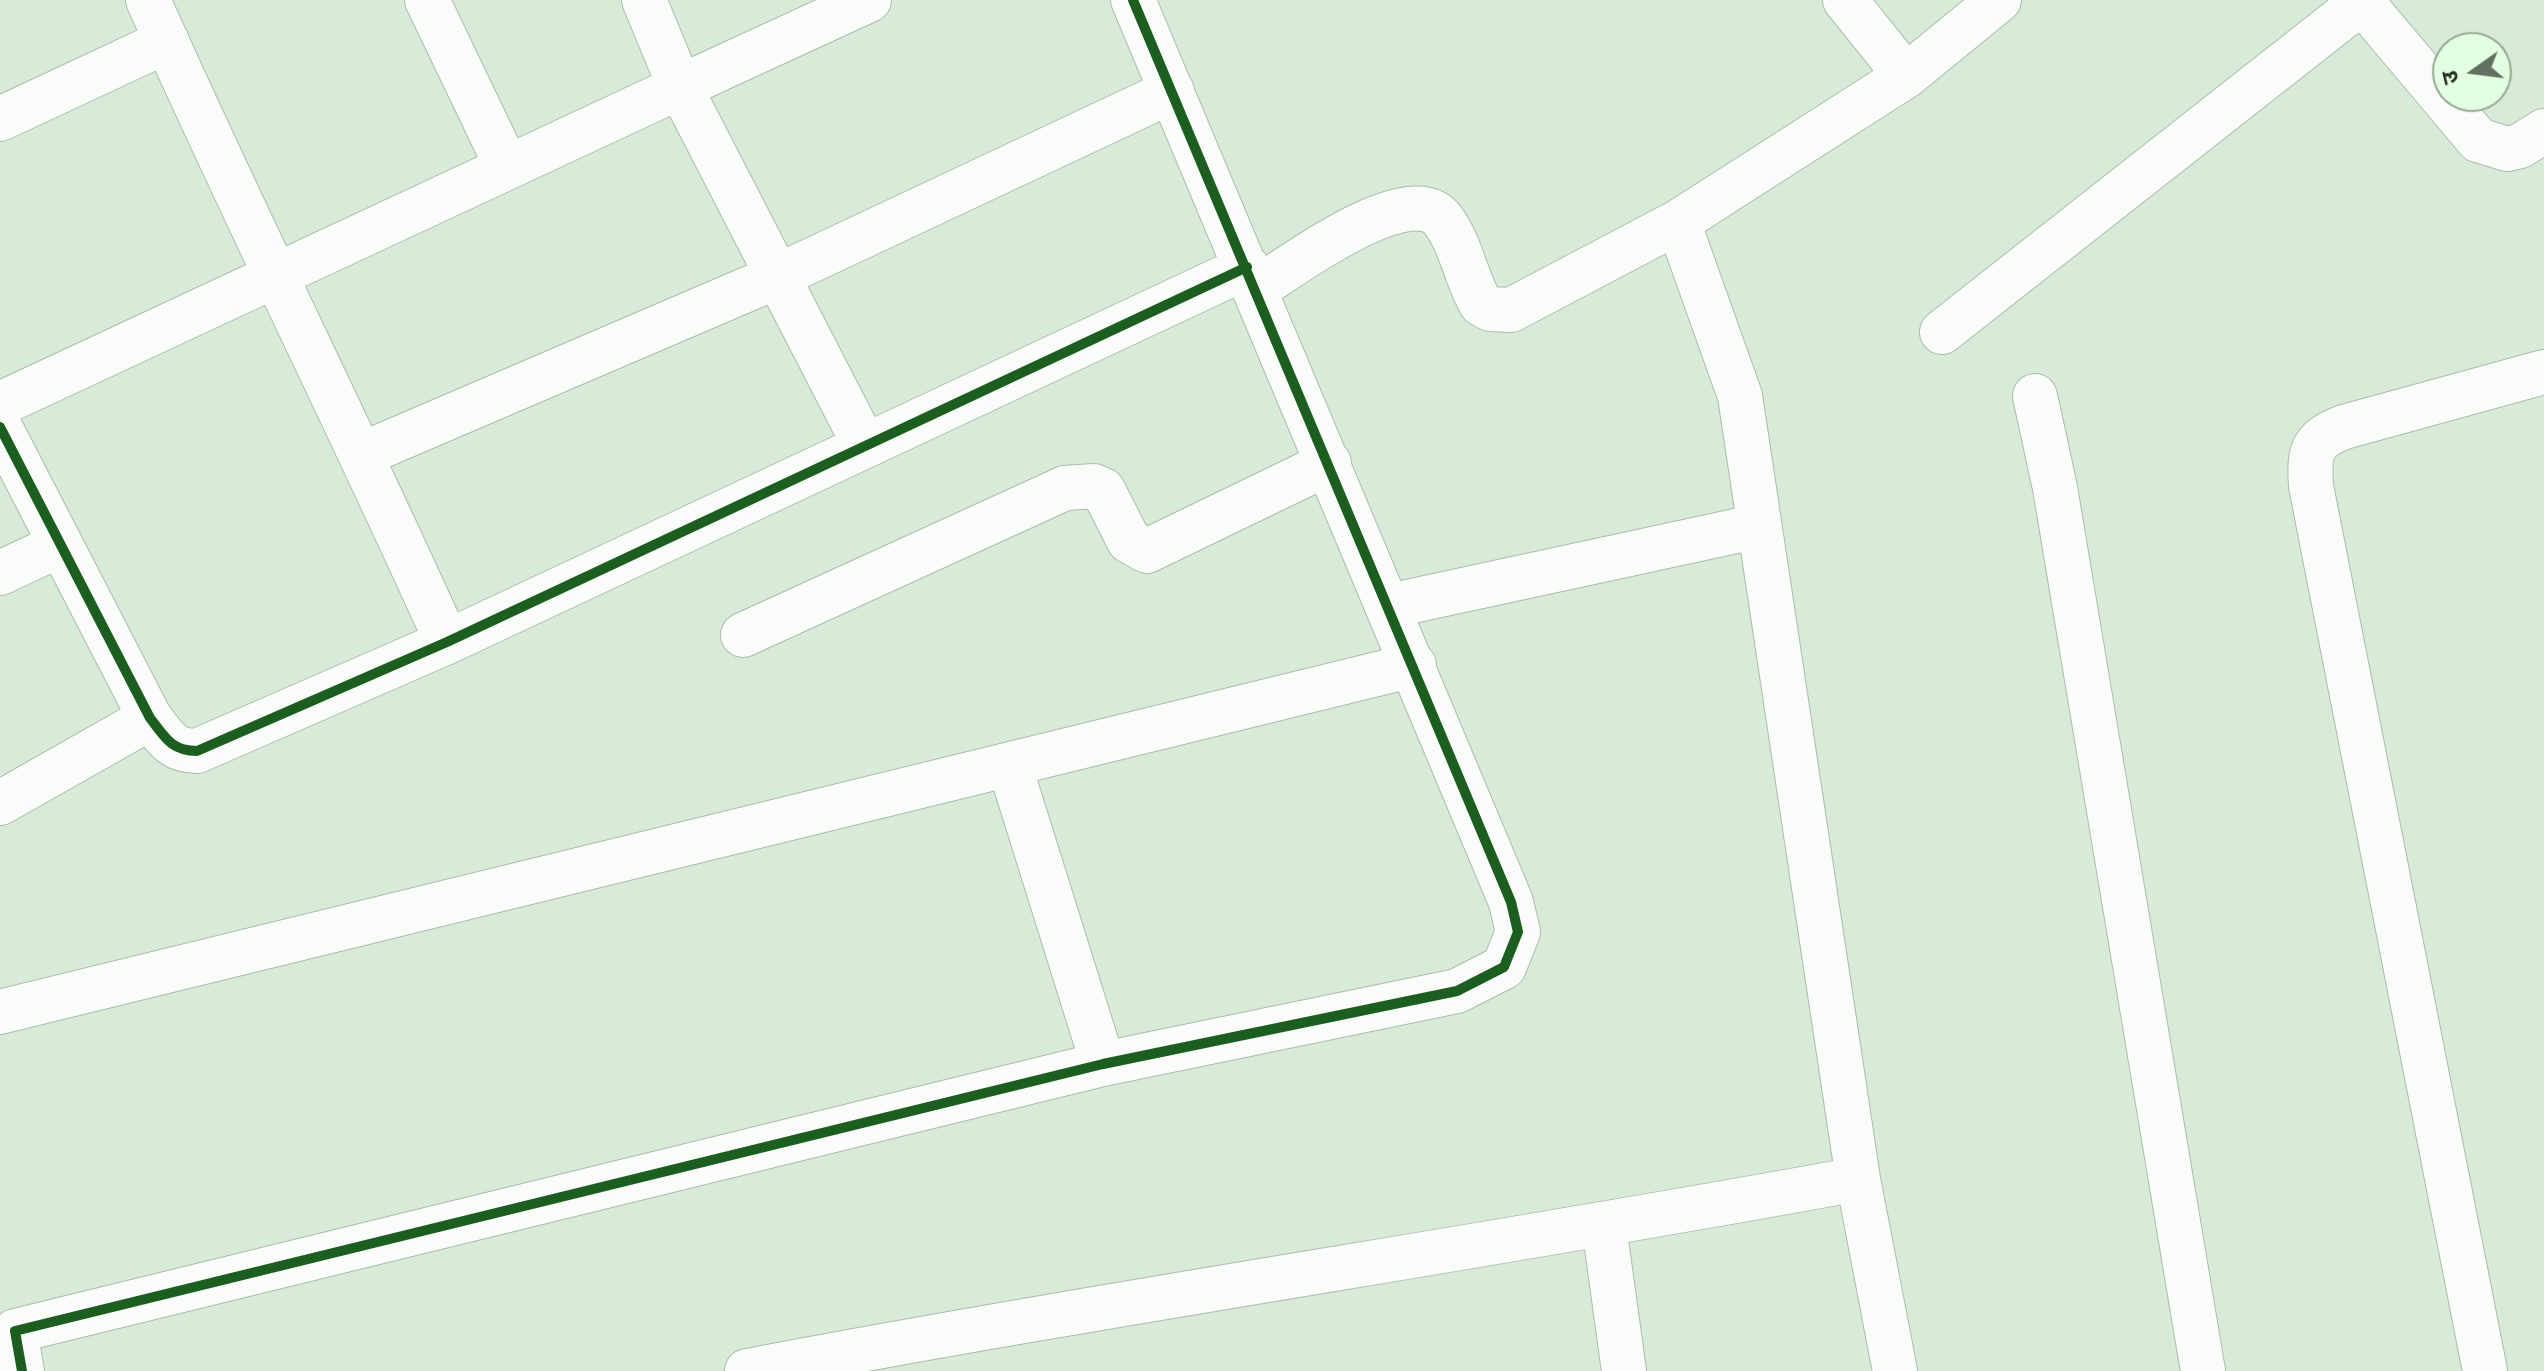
<!DOCTYPE html>
<meta charset="utf-8">
<style>
body{margin:0}
#map{position:relative;width:2544px;height:1371px;overflow:hidden;background:#d8ead8;font-family:"Crimson Pro","Noto Sans Devanagari",serif}
canvas{display:block}
.north{position:absolute;left:2432px;top:32px;width:80px;height:80px;box-sizing:border-box;background:#e3fde2;border:2px solid #96aa95;border-radius:50%;rotate:256deg;font-size:22px;font-weight:700;line-height:32px;text-align:center;color:#222e21}
.north::after{content:'';display:block;margin:auto;width:28px;height:36px;background:#627061;clip-path:polygon(50% 0,100% 100%,50% 72%,0 100%)}
</style>
<div id="map">
<canvas width="2544" height="1371"></canvas>
<div class="north">उ</div>
</div>
<script>
const c = document.querySelector('canvas').getContext('2d');
c.lineJoin = 'round';
function stroke(path, color, width, dash) { c.strokeStyle = color; c.lineWidth = width; c.lineCap = dash ? 'butt' : 'round'; c.setLineDash(dash || []); c.stroke(path); }
const minor = new Path2D(`
 M 148,0 C 244,216 350,426 447,642
 M 427,0 L 507,167
 M 644,0 L 680,87 L 869,0
 M 1845,0 L 1906,76
 M 2365,0 L 2362,2 L 2478,140 L 2507,149 L 2520,146 L 2544,131
 M 0,119 L 167,41
 M 1256,289 C 1289,268 1409,178 1442,219 C 1461,243 1466,279 1481,304 L 1490,309 L 1511,310 L 1678,222
 M 1942,332 L 2362,2 L 2360,0
 M 2035,396 L 2055,488 L 2203,1371
 M 0,404 L 680,87 L 865,446
 M 0,427 L 150,718 C 165,737 171,751 197,751 L 447,642 L 1247,267
 M 363,454 L 776,277 L 1172,91
 M 0,573 L 60,545
 M 1389,606 L 1759,526
 M 743,635 L 1065,488 L 1094,486 L 1103,490 L 1129,541 L 1147,551 L 1329,463
 M 1010,767 L 1103,1064
 M 0,803 L 150,718
 M 0,1012 L 1414,665
 M 1858,1179 L 1740,396 L 1678,222 L 1906,76 L 1999,0
 M 1604,1226 L 1624,1371
 M 22,1371 L 15,1331 L 1103,1064 L 1457,991 L 1504,967 L 1518,932 L 1511,902 L 1133,0
 M 747,1371 C 1116,1301 1488,1247 1858,1179 L 1895,1371
 M 2485,1371 L 2311,486 C 2309,453 2310,440 2344,427 L 2544,372`);
stroke(minor, '#adbbad', 46);
stroke(minor, '#f9fcf9', 44);
stroke(new Path2D(`
 M 0,427 L 150,718 C 165,737 171,751 197,751 L 447,642 L 1247,267
 M 22,1371 L 15,1331 L 1103,1064 L 1457,991 L 1504,967 L 1518,932 L 1511,902 L 1133,0`), '#1b5e20', 10);
</script>
